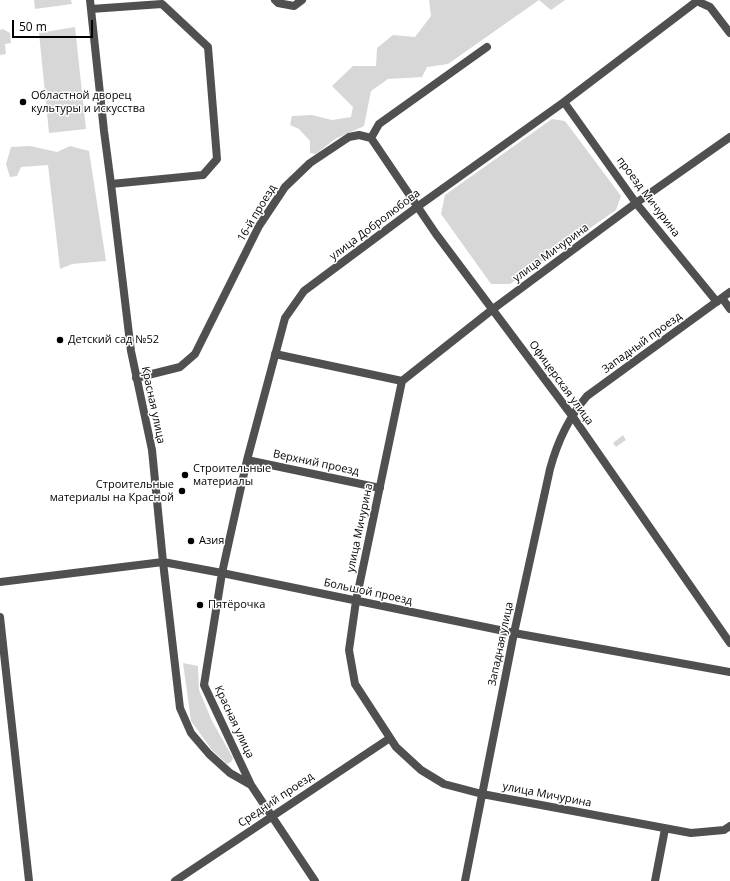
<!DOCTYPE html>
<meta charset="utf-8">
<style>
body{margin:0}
#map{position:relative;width:730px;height:881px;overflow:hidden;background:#fff;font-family:"Open Sans",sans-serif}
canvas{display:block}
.scale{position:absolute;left:12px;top:20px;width:81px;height:18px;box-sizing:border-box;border:2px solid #000;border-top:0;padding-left:5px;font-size:12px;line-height:14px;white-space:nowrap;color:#000;-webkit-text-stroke:3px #fff;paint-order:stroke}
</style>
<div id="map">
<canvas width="730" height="881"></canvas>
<div class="scale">50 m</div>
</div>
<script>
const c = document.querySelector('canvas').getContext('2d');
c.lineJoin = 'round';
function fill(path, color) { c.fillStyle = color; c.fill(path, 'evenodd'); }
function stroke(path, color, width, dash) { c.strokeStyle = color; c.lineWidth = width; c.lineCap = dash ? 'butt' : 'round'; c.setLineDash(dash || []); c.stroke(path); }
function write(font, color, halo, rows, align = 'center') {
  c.font = font + ' "Open Sans",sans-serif'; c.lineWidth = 3; c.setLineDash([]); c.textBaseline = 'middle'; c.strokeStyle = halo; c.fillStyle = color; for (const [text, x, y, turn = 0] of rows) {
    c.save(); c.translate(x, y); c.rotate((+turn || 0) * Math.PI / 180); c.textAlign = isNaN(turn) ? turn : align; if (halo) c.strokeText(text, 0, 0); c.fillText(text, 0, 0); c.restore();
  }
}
fill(new Path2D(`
 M 34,0 L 71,0 L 72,4 L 35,9 Z
 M 429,0 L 539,0 L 448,64 L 427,67 L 422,77 L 388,79 L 371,91 L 364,126 L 335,139 L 316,154 L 310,153 L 310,141 L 299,129 L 290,125 L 292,116 L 312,115 L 332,120 L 351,117 L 353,107 L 332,86 L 353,66 L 376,66 L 377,48 L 393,35 L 415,37 L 431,16 Z
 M 539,0 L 565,0 L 551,10 Z
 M 75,27 L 86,129 L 49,133 L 39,33 Z
 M 3,29 L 10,33 L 11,43 L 5,44 L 6,54 L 0,55 L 0,30 Z
 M 552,119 L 565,121 L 621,196 L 616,210 L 510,284 L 491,284 L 441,214 L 445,195 Z
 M 30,146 L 57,152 L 70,146 L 89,151 L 106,261 L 72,264 L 60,269 L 48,165 L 21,167 L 17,176 L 10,177 L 6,164 L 11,147 Z
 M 623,435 L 626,440 L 616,447 L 613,443 Z
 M 183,663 L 198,666 L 199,690 L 212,721 L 233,758 L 231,762 L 227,764 L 212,750 L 191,721 Z`), '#d7d7d7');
stroke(new Path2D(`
 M 90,0 L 104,131 L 111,184 L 131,351 L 152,450 L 163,562 L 180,708 L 191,733 L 209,754 L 230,773 L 251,785 L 315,881
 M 275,0 L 278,3 L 294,6 L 302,0
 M 91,9 L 162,4 L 208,47 L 217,159 L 203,175 L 111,184
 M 564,102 L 636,203 L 717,302
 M 730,137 L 636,203 L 493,309 L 402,381 L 356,601 L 349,650 L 355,684 L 396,747 L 421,770 L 444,784 L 482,794 L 691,833 L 724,830 L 730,826
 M 371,138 L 436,234 L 573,417 L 730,643
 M 371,138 L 379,124 L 487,47
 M 722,298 L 730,309
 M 275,354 L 402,381
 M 136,378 L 180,367 L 195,354 L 259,226 L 285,187 L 310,163 L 349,137 L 359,135 L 371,138
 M 247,460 L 380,488
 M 163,562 L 222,573 L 514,633 L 730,672
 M 0,617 L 29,881
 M 251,785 L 204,685 L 222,573 L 247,460 L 285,318 L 304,291 L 417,207 L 564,102 L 697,1 L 710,7 L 730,33
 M 175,881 L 390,738
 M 465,881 L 514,633 L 550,469 C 557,443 569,417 587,396 L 730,292
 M 655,881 L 665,829`), '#505050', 8);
stroke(new Path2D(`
 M 0,582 L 163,562`), '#505050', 8);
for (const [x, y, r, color] of [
 [23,102,4,"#000"],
 [60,340,4,"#000"],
 [185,475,4,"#000"],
 [182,491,4,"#000"],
 [191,541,4,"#000"],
 [200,605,4,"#000"]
]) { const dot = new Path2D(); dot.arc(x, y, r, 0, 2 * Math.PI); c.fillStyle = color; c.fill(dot); stroke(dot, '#fff', 1.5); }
write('11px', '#000', '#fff', [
 ["Областной дворец",31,96],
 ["культуры и искусства",31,109],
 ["Детский сад №52",68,340],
 ["Строительные",193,469],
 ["материалы",193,482],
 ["Строительные",174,485,"right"],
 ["материалы на Красной",174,498,"right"],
 ["Азия",199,541],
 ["Пятёрочка",208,605]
], 'left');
write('11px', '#000', '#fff', [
 ["проезд Мичурина",648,197,53],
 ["16-й проезд",257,213,-59],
 ["улица Добролюбова",375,225,-37],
 ["улица Мичурина",551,253,-36],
 ["Западный проезд",642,343,-36],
 ["Офицерская улица",561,383,54],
 ["Красная улица",153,405,78],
 ["Верхний проезд",316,463,12],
 ["улица Мичурина",360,528,-78],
 ["Большой проезд",368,592,12],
 ["Западная улица",501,644,-78],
 ["Красная улица",234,722,65],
 ["улица Мичурина",547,795,11],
 ["Средний проезд",276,800,-34]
]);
</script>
